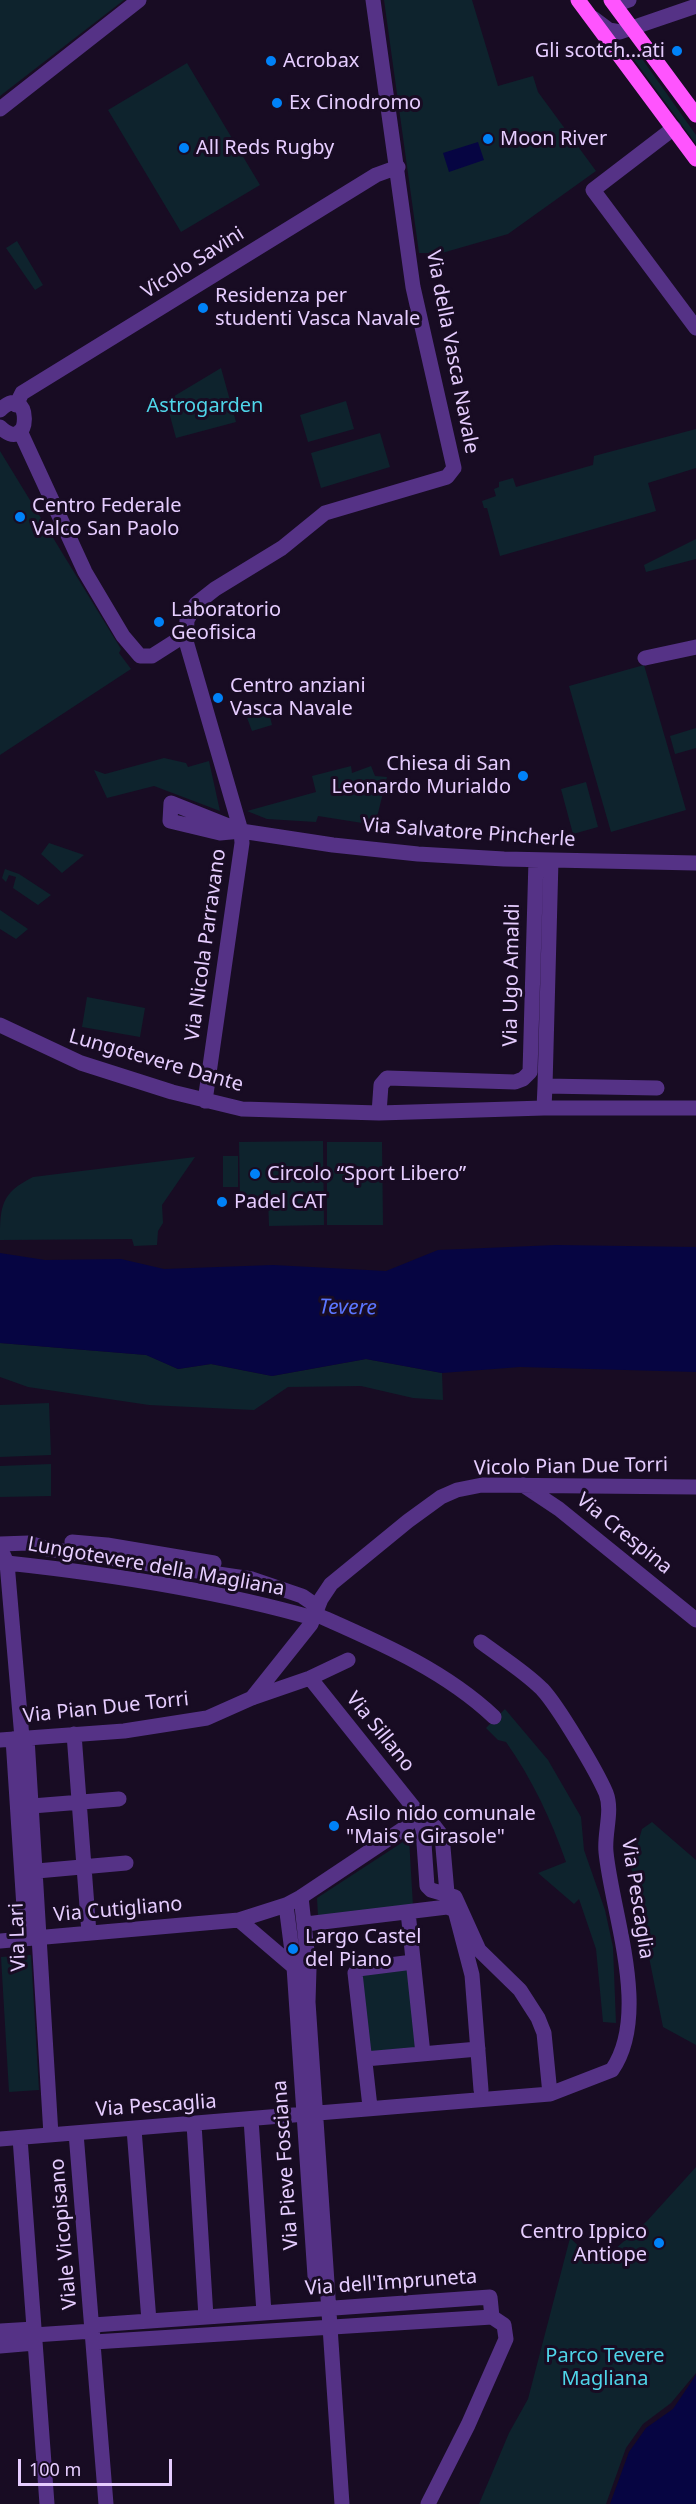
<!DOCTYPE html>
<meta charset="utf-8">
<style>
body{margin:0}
#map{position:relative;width:696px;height:2504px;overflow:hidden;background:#180c23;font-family:"Noto Sans",sans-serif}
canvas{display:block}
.scale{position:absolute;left:18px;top:2459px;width:154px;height:27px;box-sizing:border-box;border:3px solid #e6cdff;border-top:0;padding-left:8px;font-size:18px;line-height:21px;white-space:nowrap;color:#e6cdff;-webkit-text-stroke:4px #180c23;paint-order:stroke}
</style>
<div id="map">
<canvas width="696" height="2504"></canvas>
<div class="scale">100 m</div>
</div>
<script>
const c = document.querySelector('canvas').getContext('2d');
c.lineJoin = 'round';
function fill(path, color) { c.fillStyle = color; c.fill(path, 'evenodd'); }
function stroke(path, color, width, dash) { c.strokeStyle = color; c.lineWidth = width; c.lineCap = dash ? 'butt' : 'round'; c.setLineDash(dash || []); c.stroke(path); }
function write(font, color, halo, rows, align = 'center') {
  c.font = font + ' "Noto Sans",sans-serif'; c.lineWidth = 6; c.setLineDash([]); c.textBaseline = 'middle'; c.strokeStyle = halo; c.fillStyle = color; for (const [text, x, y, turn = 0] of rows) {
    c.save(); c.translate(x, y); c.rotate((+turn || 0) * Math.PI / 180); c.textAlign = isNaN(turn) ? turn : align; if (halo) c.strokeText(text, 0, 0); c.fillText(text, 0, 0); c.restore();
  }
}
fill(new Path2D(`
 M 0,0 L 124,0 L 0,96 Z
 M 384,0 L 472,0 L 498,86 L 533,76 L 538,92 L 596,171 L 508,234 L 442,253 L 419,253 Z
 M 638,53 L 696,135 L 696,144 L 632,57 Z
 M 187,63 L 260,185 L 181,232 L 108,110 Z
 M 17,241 L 43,285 L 35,290 L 6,248 Z
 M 221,368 L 236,422 L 176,438 L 166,401 Z
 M 346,401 L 354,429 L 308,442 L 300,415 Z
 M 696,429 L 696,468 L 648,483 L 656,511 L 500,556 L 487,508 L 484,508 L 482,501 L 496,496 L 494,489 L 499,487 L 499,482 L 513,478 L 516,487 L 593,465 L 594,456 Z
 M 380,433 L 390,467 L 321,488 L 311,453 Z
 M 0,451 L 121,649 L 119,653 L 131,669 L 0,755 Z
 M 696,539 L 696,559 L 646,572 L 644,565 Z
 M 644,665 L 686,810 L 611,832 L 569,686 Z
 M 268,708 L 272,725 L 252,731 L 246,715 Z
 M 696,728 L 696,748 L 675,754 L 670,736 Z
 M 164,758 L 186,763 L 188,767 L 209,761 L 220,811 L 154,786 L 107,798 L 94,770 L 105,774 Z
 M 351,766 L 352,773 L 371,766 L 375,776 L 387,777 L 375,825 L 318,816 L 316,822 L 267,819 L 247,811 L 316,792 L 312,776 Z
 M 586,782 L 598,827 L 573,834 L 561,789 Z
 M 49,843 L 84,855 L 62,873 L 41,854 Z
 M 5,869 L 19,874 L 51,895 L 38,905 L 13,888 L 16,877 L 9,875 L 6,882 L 2,878 Z
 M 0,910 L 28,929 L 16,939 L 0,929 Z
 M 87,997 L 145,1008 L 140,1037 L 82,1027 Z
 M 323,1141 L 324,1225 L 269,1226 L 268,1198 L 240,1198 L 239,1142 Z
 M 327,1142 L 382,1142 L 383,1225 L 327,1225 Z
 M 223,1156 L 238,1156 L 238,1187 L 223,1187 Z
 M 195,1157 L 162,1205 L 163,1223 L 158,1231 L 157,1245 L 134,1246 L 132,1239 L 0,1240 C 0,1206 1,1193 33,1177 Z
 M 0,1343 L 147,1355 L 178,1369 L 211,1364 L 272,1376 L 366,1359 L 442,1373 L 443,1400 L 413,1398 L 361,1386 L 288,1387 L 254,1410 L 149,1405 L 28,1387 L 0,1377 Z
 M 49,1403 L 51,1455 L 0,1457 L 0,1405 Z
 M 51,1464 L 51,1496 L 0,1497 L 0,1466 Z
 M 505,1709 L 548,1760 L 581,1817 L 584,1850 L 605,1910 L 613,1947 L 616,2023 L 603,2022 L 596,1949 L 579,1899 L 574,1904 L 538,1873 L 566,1862 C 551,1819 532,1779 506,1742 L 498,1740 L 486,1728 Z
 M 652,1822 L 696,1860 L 696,2045 L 663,2027 L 631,1867 L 642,1829 Z
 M 409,1838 L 413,1906 L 318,1916 L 317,1898 Z
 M 31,1955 L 39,2090 L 9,2092 L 1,1957 Z
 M 409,1968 L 416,2048 L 366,2053 L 359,1973 Z
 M 696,2167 L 696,2373 L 671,2403 L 643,2424 L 626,2448 L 606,2504 L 479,2504 L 509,2433 L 528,2399 L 570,2238 L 598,2264 L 647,2221 Z`), '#0e232d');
fill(new Path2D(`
 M 478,142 L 484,160 L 449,172 L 443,153 Z
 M 556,1245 L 696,1247 L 696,1372 L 520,1367 L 442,1373 L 366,1359 L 272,1376 L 211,1364 L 178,1369 L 146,1355 L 0,1343 L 0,1253 L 45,1260 L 121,1259 L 164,1269 L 273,1265 L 386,1271 L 438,1250 Z
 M 696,2375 L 696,2504 L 610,2504 L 629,2452 L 646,2428 L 673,2409 Z`), '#060542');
stroke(new Path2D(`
 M 615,5 L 629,0
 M 593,18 L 609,30 L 620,32 L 696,6
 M 0,109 L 139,0
 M 674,128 L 593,190 L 696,328
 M 16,405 L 22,393 L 376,175 L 398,167
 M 0,410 C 32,379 33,458 0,427
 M 20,431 L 85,572 L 123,636 L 140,656 L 152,656 L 185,635
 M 645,658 L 696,647
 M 241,831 L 220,833 L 170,821 L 171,803 L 241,831 L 333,845 L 418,854 L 504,859 L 696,863
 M 0,1025 L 81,1063 L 172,1092 L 242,1109 L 379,1113 L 544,1108 L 696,1108
 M 545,1086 L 551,860
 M 205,1101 L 242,843 L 241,831 L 186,641 L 187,620 L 196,604 L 215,589 L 282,548 L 325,513 L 447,477 L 454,468 L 413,287 L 373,0
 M 544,1108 L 545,1086 L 657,1088
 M 379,1113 L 381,1085 L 387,1078 L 515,1082 L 523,1079 L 530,1072 L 536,860
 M 523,1485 L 559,1509 L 696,1620
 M 72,1542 L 107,1545 L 214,1563
 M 0,1544 L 29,1543 L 48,1549 L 252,1579 L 302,1596 L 318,1607
 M 3,1554 L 7,1563 L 22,1738
 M 7,1563 C 109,1574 215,1590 313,1618
 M 315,1614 C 378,1642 443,1669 494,1717
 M 310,1678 L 414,1808 L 423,1829 L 427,1886 L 431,1890 L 455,1897 L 479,1950 L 520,1990 L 538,2018 L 544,2033 L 550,2094
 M 252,1698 L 311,1624 L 321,1599 L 331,1584 L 408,1521 L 441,1497 L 457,1490 L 482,1485 L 696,1487
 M 74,1734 L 89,1933
 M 27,1738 L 51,2135
 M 13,1739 L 25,1923 L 38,1938
 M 0,1740 L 124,1731 L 207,1718 L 252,1698 L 310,1678 L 348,1660
 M 32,1806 L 119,1799
 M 416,1812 L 435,1827 L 442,1836 L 447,1893
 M 37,1871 L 126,1863
 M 301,1897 L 309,1969 L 308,2002 L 342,2504
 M 286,1905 L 294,1967 L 315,2276
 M 408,1912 L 423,2054
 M 239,1920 L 294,1967
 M 306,1924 L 447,1907 L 455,1910 L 472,1975 L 481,2090
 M 0,1941 L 239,1920 L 286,1905 L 301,1897 L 406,1827 L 416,1812
 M 365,2059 L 478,2049
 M 370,2107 L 355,1973 L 358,1969 L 413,1962
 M 251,2119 L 264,2313
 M 194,2124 L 206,2317
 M 134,2129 L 149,2321
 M 76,2133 L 106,2504
 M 20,2138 L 47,2504
 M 0,2139 L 550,2094 L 612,2070 C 651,2013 612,1914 606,1852 C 604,1833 613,1811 606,1793 C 596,1770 558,1706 542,1689 C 524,1671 501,1657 481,1642
 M 93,2325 L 490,2297 L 492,2317 L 94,2342
 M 0,2331 L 34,2329
 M 34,2335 L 93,2331
 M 0,2346 L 35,2343
 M 428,2504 L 468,2425 L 506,2339 L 504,2325 L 492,2317`), '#553286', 15);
stroke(new Path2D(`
 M 578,0 L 696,159
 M 611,0 L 696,115`), '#ff54fe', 15);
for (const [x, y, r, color] of [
 [677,51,6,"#0082f8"],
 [271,61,6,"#0082f8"],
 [277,103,6,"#0082f8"],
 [488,139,6,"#0082f8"],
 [184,148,6,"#0082f8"],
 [203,308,6,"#0082f8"],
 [20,517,6,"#0082f8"],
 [159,622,6,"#0082f8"],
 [218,698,6,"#0082f8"],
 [523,776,6,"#0082f8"],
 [255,1174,6,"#0082f8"],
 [222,1202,6,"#0082f8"],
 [334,1826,6,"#0082f8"],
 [293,1949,6,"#0082f8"],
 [659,2243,6,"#0082f8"]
]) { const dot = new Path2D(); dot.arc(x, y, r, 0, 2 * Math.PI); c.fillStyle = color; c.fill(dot); stroke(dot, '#180c23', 2); }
write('20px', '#e6cdff', '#180c23', [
 ["Gli scotch...ati",665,51,"right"],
 ["Acrobax",283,61],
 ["Ex Cinodromo",289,103],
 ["Moon River",500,139],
 ["All Reds Rugby",196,148],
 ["Residenza per",215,296],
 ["studenti Vasca Navale",215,319],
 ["Centro Federale",32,506],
 ["Valco San Paolo",32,529],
 ["Laboratorio",171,610],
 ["Geofisica",171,633],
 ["Centro anziani",230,686],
 ["Vasca Navale",230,709],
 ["Chiesa di San",511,764,"right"],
 ["Leonardo Murialdo",511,787,"right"],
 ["Circolo “Sport Libero”",267,1174],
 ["Padel CAT",234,1202],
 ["Asilo nido comunale",346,1814],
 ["\"Mais e Girasole\"",346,1837],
 ["Largo Castel",305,1937],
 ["del Piano",305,1960],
 ["Centro Ippico",647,2232,"right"],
 ["Antiope",647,2255,"right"]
], 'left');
write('20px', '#e6cdff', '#180c23', [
 ["Vicolo Savini",193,263,-32],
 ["Via della Vasca Navale",452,352,79],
 ["Via Salvatore Pincherle",469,833,4],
 ["Via Nicola Parravano",206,945,-82],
 ["Via Ugo Amaldi",512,975,-89],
 ["Lungotevere Dante",156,1061,16],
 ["Vicolo Pian Due Torri",571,1467,-1],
 ["Via Crespina",624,1534,39],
 ["Lungotevere della Magliana",156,1567,10],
 ["Via Pian Due Torri",106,1708,-6],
 ["Via Sillano",380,1732,51],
 ["Via Pescaglia",637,1899,81],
 ["Via Cutigliano",118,1910,-5],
 ["Via Lari",18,1937,-92],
 ["Via Pescaglia",156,2106,-4],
 ["Via Pieve Fosciana",286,2165,-94],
 ["Viale Vicopisano",64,2234,-95],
 ["Via dell'Impruneta",391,2283,-4]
]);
write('20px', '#4fd5e9', '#180c23', [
 ["Astrogarden",205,406],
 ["Parco Tevere",605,2356],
 ["Magliana",605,2379]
]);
write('italic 21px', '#5b75ff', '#180c23', [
 ["Tevere",348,1308,1]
]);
</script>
